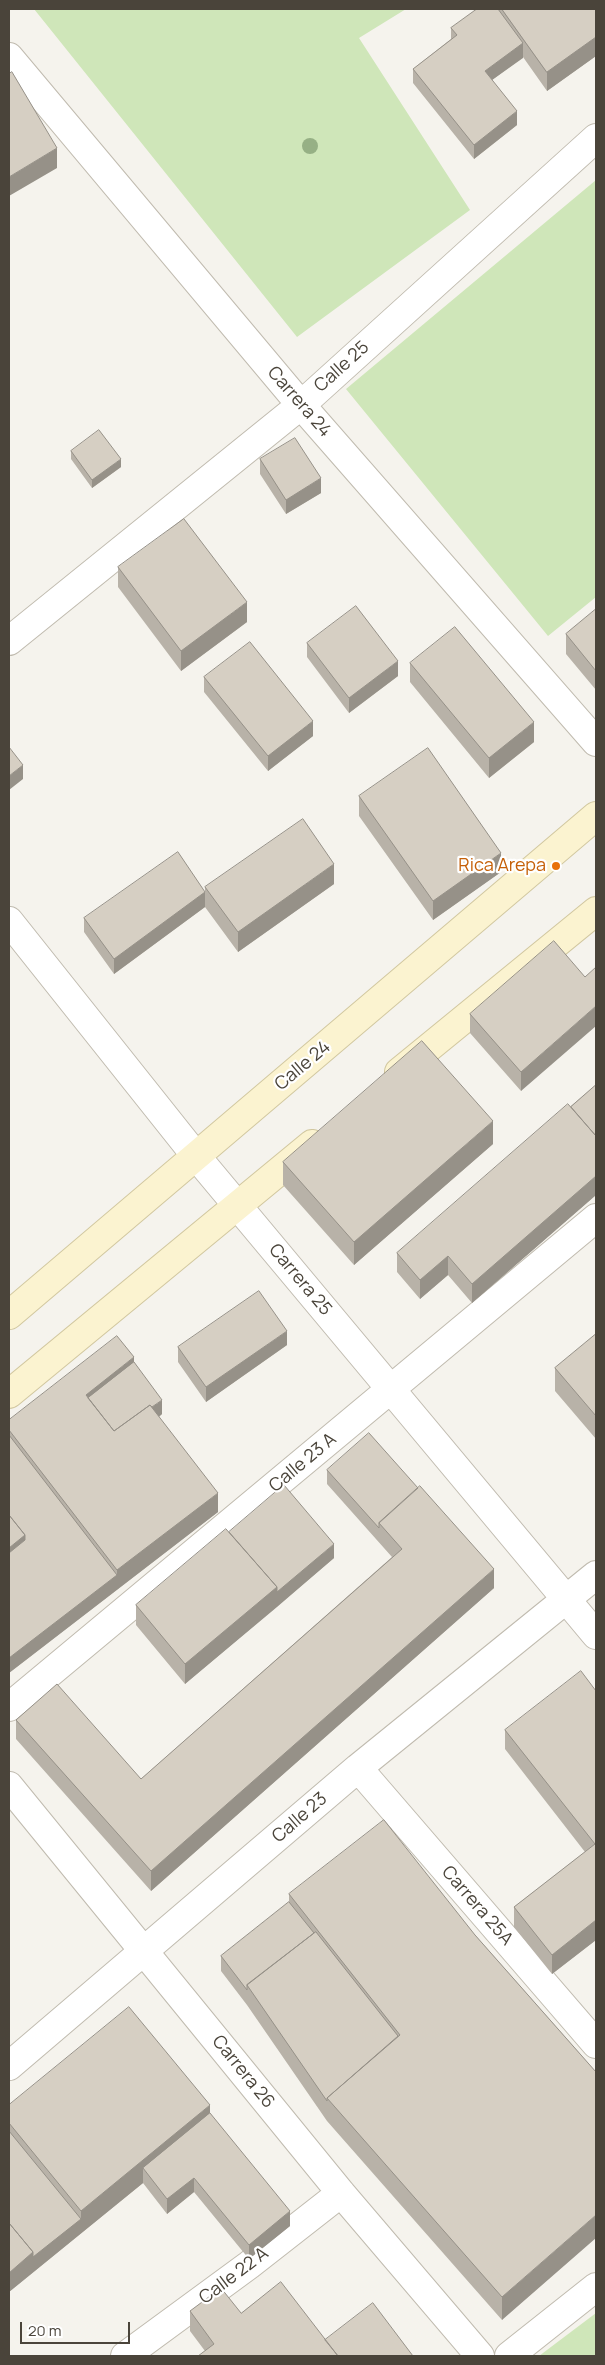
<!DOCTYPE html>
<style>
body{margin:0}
#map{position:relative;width:605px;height:2365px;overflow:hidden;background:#f5f3ed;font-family:Manrope,sans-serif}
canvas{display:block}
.frame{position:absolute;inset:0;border:10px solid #4a443a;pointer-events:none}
.scale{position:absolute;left:20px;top:2322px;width:110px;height:22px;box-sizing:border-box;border:2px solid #4a443a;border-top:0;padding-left:6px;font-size:15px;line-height:18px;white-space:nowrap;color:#4a443a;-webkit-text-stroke:4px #fff;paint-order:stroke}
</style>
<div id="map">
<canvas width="605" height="2365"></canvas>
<div class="frame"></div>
<div class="scale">20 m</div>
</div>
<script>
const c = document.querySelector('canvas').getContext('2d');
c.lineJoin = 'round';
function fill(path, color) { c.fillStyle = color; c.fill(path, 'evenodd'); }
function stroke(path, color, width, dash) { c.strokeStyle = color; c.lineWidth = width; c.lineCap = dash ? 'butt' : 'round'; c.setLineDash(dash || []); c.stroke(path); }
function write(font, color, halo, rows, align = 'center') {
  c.font = font + ' Manrope,sans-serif'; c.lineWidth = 4.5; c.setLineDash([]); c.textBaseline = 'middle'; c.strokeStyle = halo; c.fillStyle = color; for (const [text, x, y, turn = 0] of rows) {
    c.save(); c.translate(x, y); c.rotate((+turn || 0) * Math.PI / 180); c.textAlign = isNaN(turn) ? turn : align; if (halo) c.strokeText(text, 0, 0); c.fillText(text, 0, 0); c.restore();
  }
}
fill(new Path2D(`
 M 34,9 L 406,9 L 359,38 L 470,210 L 297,337 Z
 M 596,180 L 596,597 L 548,636 L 346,389 Z
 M 596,2313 L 595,2356 L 539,2356 Z`), '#cfe6b9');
const street = new Path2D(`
 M 9,57 L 301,405 L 596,742
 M 9,641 L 301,405 L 596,138
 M 9,921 L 196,1156 L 596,1635
 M 9,1707 L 596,1218
 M 358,1768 L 596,2044
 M 9,1786 L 341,2193 L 480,2356
 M 9,2066 L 358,1768 L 596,1575
 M 125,2356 L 249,2265 L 341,2193
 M 509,2356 L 596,2287`);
const secondary = new Path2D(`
 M 399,1072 L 596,911
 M 9,1315 L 596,816
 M 9,1394 L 312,1144`);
stroke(street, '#c0bbaf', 30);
stroke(secondary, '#d1c79f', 30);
stroke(street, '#fff', 28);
stroke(secondary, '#fbf3d0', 28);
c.fillStyle = '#96b085';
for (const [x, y] of [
 [310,146]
]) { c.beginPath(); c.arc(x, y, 8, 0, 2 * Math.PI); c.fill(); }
fill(new Path2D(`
 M 477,9 L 596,9 L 596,56 L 547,91 L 523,57 L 492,80 L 517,125 L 474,159 L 413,83 L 413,69 L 451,39 L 451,28 Z
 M 71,451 L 121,467 L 92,488 L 71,459 Z
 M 260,459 L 321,493 L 286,514 L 260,474 Z
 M 118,567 L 247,622 L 181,671 L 118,587 Z
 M 596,609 L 596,690 L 566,654 L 566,634 Z
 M 307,643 L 398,676 L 349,713 L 307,657 Z
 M 410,663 L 534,742 L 489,778 L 410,682 Z
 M 204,677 L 313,736 L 268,771 L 204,692 Z
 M 359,796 L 501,872 L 433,920 L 359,816 Z
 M 334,884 L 238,952 L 205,907 L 114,974 L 84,932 L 84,918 L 205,892 L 205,887 Z
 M 585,977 L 521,1091 L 470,1033 L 470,1014 Z
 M 596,1085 L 596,1195 L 472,1303 L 448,1275 L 420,1299 L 397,1272 L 397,1253 Z
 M 493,1144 L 354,1265 L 283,1185 L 283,1162 Z
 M 596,1334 L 596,1439 L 555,1391 L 555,1368 Z
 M 287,1345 L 206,1402 L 178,1362 L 178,1347 Z
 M 134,1362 L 162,1414 L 159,1417 L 218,1512 L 9,1673 L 9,1420 Z
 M 327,1470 L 494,1588 L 151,1891 L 16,1739 L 16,1720 L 141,1779 L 392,1557 L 327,1484 Z
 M 229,1532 L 334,1558 L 185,1684 L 136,1625 L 136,1605 Z
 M 596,1691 L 596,1940 L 552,1974 L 514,1927 L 514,1907 L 585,1852 L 505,1749 L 505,1730 Z
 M 289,1894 L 475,1935 L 596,2072 L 502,2320 L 327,2121 L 247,2005 L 221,1971 L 221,1956 L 289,1902 Z
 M 9,2105 L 210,2113 L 290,2226 L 249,2259 L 194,2192 L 167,2214 L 143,2183 L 9,2292 Z
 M 190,2311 L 241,2313 L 325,2340 L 413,2356 L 205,2351 L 190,2331 Z`), '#b8b2a8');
fill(new Path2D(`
 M 596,37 L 596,56 L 547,91 L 547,72 Z
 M 523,43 L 523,58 L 485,85 L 485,71 Z
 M 517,111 L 517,125 L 474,159 L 474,145 Z
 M 57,148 L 57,168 L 9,196 L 9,177 Z
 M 121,459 L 121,467 L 92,488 L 92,480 Z
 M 321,478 L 321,493 L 286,514 L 286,500 Z
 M 247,602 L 247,622 L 181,671 L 181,651 Z
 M 398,661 L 398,676 L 349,713 L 349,698 Z
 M 313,721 L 313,736 L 268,771 L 268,756 Z
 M 534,722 L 534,742 L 489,778 L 489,758 Z
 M 23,765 L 23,779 L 9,790 L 9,776 Z
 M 501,853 L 501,872 L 433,920 L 433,901 Z
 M 334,864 L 334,884 L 238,952 L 238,932 Z
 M 205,892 L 205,907 L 114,974 L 114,959 Z
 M 596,1006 L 596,1026 L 521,1091 L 521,1072 Z
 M 493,1121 L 493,1144 L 354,1265 L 354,1242 Z
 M 596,1176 L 596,1195 L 472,1303 L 472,1284 Z
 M 448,1256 L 448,1275 L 420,1299 L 420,1280 Z
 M 287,1331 L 287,1345 L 206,1402 L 206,1387 Z
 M 134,1357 L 134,1377 L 93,1409 L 86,1395 Z
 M 162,1400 L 162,1414 L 114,1451 L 114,1436 Z
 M 218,1493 L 218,1512 L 9,1673 L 9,1658 L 117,1575 L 117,1570 Z
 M 25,1535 L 25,1555 L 9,1567 L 9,1548 Z
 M 334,1544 L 334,1558 L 277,1607 L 277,1592 Z
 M 494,1569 L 494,1588 L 151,1891 L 151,1871 Z
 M 277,1587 L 277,1607 L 185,1684 L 185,1664 Z
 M 596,1920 L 596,1940 L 552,1974 L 552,1955 Z
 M 210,2105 L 210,2128 L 143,2168 L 143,2183 L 9,2292 L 9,2273 L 33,2252 L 81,2219 L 81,2211 Z
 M 194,2178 L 194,2192 L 167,2214 L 167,2199 Z
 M 290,2211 L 290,2226 L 249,2259 L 249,2245 Z
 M 596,2215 L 596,2238 L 502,2320 L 502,2297 Z`), '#969188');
const building = new Path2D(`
 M 477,9 L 498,9 L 523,43 L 485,71 L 517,111 L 474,145 L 413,69 L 457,35 L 451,28 Z
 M 502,9 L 596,9 L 596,37 L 547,72 Z
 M 12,72 L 57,148 L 9,177 L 9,74 Z
 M 99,430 L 121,459 L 92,480 L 71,451 Z
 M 295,438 L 321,478 L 286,500 L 260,459 Z
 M 184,519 L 247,602 L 181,651 L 118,567 Z
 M 356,606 L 398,661 L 349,698 L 307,643 Z
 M 596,609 L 596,671 L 566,634 Z
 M 455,627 L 534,722 L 489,758 L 410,663 Z
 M 250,642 L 313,721 L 268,756 L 204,677 Z
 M 9,747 L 23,765 L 9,776 Z
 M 428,748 L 501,853 L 433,901 L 359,796 Z
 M 303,819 L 334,864 L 238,932 L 205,887 Z
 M 178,852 L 205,892 L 114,959 L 84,918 Z
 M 554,941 L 585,977 L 596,967 L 596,1006 L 521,1072 L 470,1014 Z
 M 422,1041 L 493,1121 L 354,1242 L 283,1162 Z
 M 596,1085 L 596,1136 L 571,1107 Z
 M 568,1104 L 596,1136 L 596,1176 L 472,1284 L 448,1256 L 420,1280 L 397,1253 Z
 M 259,1291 L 287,1331 L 206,1387 L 178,1347 Z
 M 596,1334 L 596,1416 L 555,1368 Z
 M 117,1336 L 134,1357 L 86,1395 L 114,1431 L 150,1405 L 218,1493 L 117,1570 L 9,1430 L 9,1420 Z
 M 134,1362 L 162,1400 L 152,1407 L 150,1405 L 114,1431 L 88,1398 Z
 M 369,1433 L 418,1488 L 379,1523 L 379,1528 L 327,1470 Z
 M 9,1435 L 117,1575 L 9,1658 L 9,1553 L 25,1540 L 25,1535 L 9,1515 Z
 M 284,1485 L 334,1544 L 277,1592 L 277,1587 L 229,1532 Z
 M 420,1486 L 494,1569 L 151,1871 L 16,1720 L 57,1684 L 141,1779 L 402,1549 L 379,1523 Z
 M 9,1515 L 25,1535 L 9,1548 Z
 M 226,1529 L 277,1587 L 185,1664 L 136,1605 Z
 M 581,1671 L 596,1691 L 596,1920 L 552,1955 L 514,1907 L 595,1844 L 505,1730 Z
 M 384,1820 L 475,1935 L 596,2072 L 596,2215 L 502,2297 L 327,2098 L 400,2035 L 289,1894 Z
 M 289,1902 L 314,1933 L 247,1985 L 247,1990 L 221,1956 Z
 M 316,1932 L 398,2036 L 327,2098 L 327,2101 L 247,1985 Z
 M 129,2007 L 210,2105 L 81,2211 L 9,2123 L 9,2105 Z
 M 210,2113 L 290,2211 L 249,2245 L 194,2178 L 167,2199 L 143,2168 Z
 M 9,2131 L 81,2219 L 33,2257 L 33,2252 L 9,2223 Z
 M 9,2223 L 33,2252 L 9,2273 Z
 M 281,2282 L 338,2356 L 198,2356 L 214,2344 L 190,2311 L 221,2288 L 241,2313 Z
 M 373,2303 L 413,2356 L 338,2356 L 325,2340 Z`);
fill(building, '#d6cfc3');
stroke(building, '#969188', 1);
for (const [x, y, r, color] of [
 [556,866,5,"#e8710a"]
]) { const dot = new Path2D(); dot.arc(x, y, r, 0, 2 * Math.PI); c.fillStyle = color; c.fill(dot); stroke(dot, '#fff', 2); }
write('18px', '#4a443a', '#fff', [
 ["Calle 25",342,367,-42],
 ["Carrera 24",299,402,49],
 ["Calle 24",303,1066,-40],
 ["Carrera 25",300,1280,50],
 ["Calle 23 A",303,1463,-40],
 ["Calle 23",300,1818,-41],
 ["Carrera 25A",477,1906,49],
 ["Carrera 26",243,2072,51],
 ["Calle 22 A",234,2276,-37]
]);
write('18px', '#c56008', '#fff', [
 ["Rica Arepa",546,866]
], 'right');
</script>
